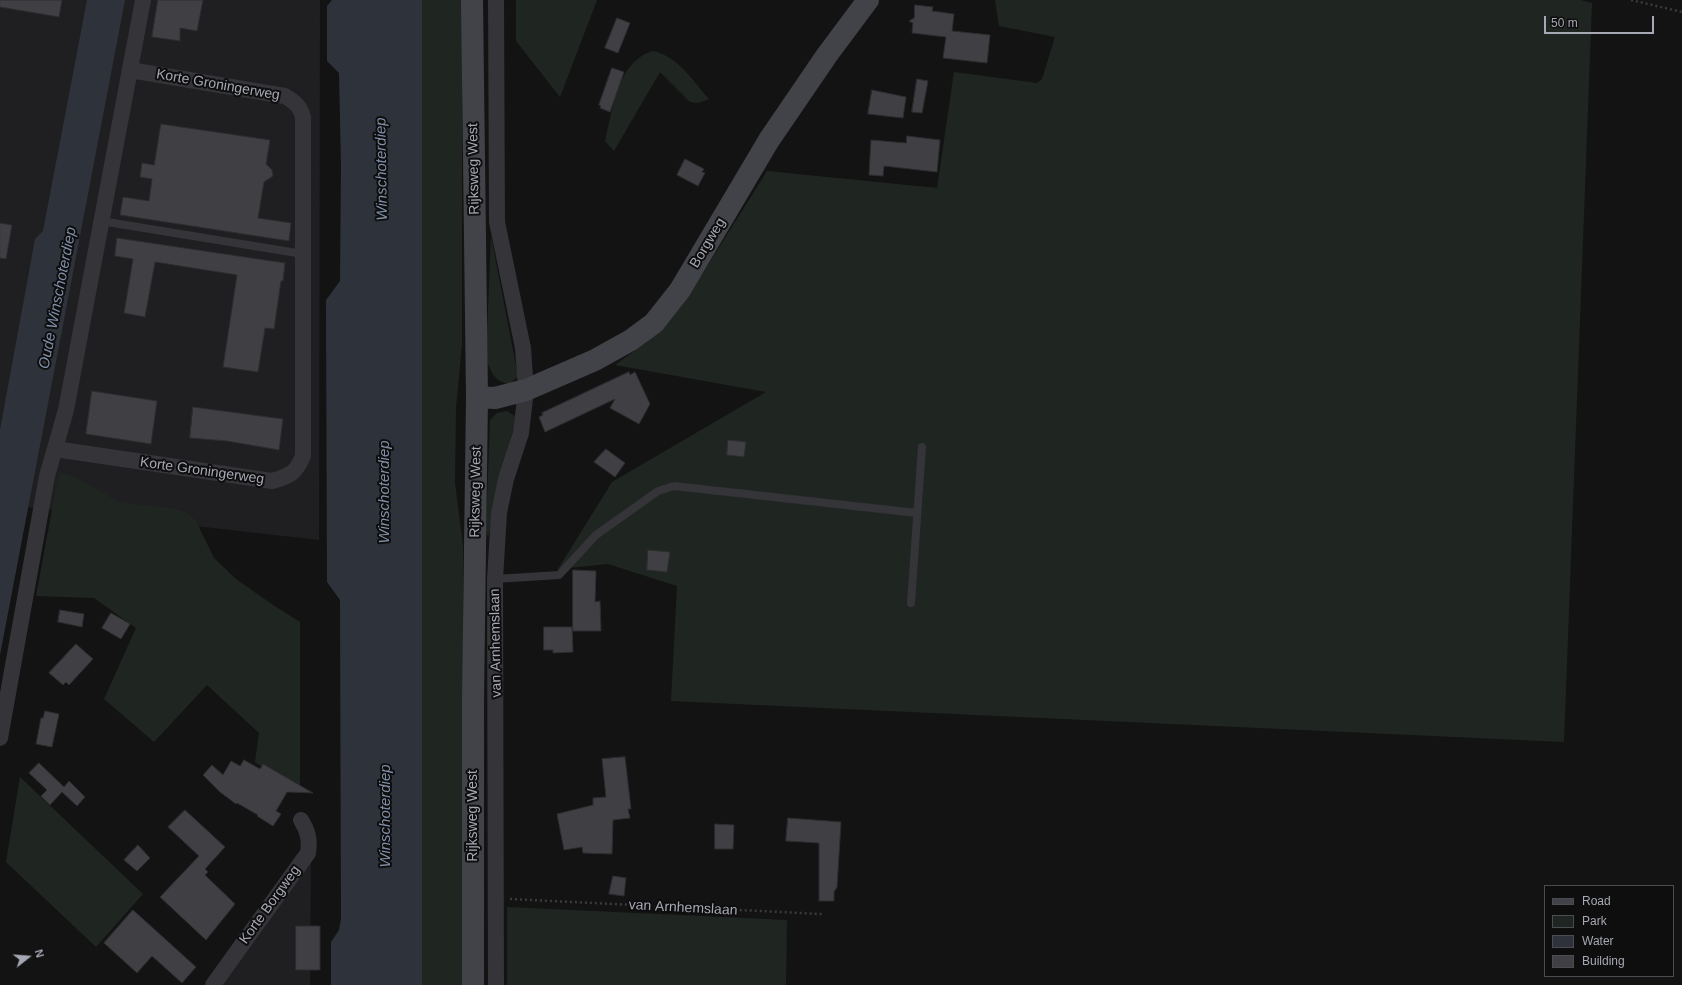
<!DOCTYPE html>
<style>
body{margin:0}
#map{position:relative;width:1682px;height:985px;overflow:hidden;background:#131314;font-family:Arial,sans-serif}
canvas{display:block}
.legend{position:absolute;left:1544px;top:885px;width:130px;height:92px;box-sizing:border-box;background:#0e0e0f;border:1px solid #4b4c51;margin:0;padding:5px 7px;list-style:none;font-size:12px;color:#a6a8b3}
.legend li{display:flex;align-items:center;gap:8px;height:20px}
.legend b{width:20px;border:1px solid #4b4c51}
.north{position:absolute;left:8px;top:937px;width:40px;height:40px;-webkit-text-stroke:3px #0e0e0f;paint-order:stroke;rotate:73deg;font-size:11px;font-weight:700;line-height:16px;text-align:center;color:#a6a8b3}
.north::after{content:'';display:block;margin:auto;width:14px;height:18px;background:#a6a8b3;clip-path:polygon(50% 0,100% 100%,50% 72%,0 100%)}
.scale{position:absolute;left:1544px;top:16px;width:110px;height:18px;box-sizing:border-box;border:2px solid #a6a8b3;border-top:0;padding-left:5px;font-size:12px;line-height:14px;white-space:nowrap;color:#a6a8b3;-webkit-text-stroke:3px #0e0e0f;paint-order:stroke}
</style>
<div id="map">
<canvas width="1682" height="985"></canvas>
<ul class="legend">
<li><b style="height:5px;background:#424348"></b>Road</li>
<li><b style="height:11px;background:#1f2621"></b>Park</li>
<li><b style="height:11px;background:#2e333b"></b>Water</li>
<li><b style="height:11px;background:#404044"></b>Building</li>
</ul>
<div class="north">N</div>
<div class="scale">50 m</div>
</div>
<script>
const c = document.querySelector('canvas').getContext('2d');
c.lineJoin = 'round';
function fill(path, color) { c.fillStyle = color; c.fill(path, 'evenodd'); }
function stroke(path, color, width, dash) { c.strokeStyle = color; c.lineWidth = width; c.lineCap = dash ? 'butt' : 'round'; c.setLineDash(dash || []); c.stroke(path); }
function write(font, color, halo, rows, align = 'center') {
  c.font = font + ' Arial,sans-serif'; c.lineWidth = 4; c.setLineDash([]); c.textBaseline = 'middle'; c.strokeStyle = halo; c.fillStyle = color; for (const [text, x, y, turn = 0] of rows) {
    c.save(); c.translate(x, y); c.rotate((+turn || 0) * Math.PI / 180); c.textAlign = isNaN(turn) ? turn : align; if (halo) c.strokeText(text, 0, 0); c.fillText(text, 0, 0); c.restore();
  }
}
fill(new Path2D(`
 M 0,0 L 320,0 L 319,540 L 0,504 Z
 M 311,849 L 310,985 L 216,985 Z`), '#1f1f21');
fill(new Path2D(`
 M 422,0 L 462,0 L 462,344 L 456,408 L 455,483 L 463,545 L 463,985 L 422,985 Z
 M 516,0 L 597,0 L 560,97 L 516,41 Z
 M 995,0 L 1581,0 L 1592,3 L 1564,742 L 671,701 L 677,586 L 608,564 L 558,569 L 612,482 L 766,392 L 615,365 L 647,342 L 703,273 L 767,171 L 937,188 L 954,72 L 1037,83 L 1042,79 L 1055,37 L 999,26 Z
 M 653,51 C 679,57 692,80 709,99 L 698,103 L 690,102 L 660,72 L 614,151 L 605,141 C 613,109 617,61 653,51 Z
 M 491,236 L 518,376 L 510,384 C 494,382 491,372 486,358 Z
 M 507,411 L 515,416 L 514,426 L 488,538 L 486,530 L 490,420 L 497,413 Z
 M 59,472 L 75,477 L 121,503 L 171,508 L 185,512 L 196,521 L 214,558 L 236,579 L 273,605 L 300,622 L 300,793 L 255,762 L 259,733 L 207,685 L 154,742 L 104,699 L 136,628 L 94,598 L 36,596 Z
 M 20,777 L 143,894 L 96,947 L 6,862 Z
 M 507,907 L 787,920 L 786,985 L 507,985 Z`), '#1f2621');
fill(new Path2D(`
 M 87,0 L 125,0 L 0,655 L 0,430 L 35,239 L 43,231 Z
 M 332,0 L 422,0 L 422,985 L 331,985 L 331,942 L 339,930 L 341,919 L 340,600 L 327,582 L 326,300 L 340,281 L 341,165 L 339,73 L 327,61 L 327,6 Z`), '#2e333b');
const building = new Path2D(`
 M 0,0 L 62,0 L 59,17 L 0,7 Z
 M 158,0 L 203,0 L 197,31 L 180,28 L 180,41 L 152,37 Z
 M 915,5 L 933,7 L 932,11 L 954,14 L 952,31 L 990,35 L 987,63 L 943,58 L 946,37 L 912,33 L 913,23 L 909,21 L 914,18 Z
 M 617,18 L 630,23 L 618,53 L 605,48 Z
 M 612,68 L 624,72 L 610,112 L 600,108 L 601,106 L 599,105 Z
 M 917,79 L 928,81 L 922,113 L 912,112 Z
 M 872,90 L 906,97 L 903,118 L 868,114 Z
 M 161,124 L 270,140 L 266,164 L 272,170 L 273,176 L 264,182 L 258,218 L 291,223 L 289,241 L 120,215 L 123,197 L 149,201 L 152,179 L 140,177 L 142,163 L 154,165 Z
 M 907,136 L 940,140 L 937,172 L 884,166 L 883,176 L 869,175 L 871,140 L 906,143 Z
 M 685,159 L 704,169 L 702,172 L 705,173 L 698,186 L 677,175 Z
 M 0,223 L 12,225 L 6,259 L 0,258 Z
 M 117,238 L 285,263 L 283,281 L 281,281 L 274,329 L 265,328 L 258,372 L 223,367 L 237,275 L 155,262 L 145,317 L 124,313 L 133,259 L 115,256 Z
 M 629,372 L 630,375 L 635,372 L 650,404 L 639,424 L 610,408 L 615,399 L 545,432 L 539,417 L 543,415 L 542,413 Z
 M 92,391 L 157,401 L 151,444 L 86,434 Z
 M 193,407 L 283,419 L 279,450 L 227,441 L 190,438 Z
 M 728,440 L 746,442 L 744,457 L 727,455 Z
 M 606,449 L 625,463 L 615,477 L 594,462 Z
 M 648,550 L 670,552 L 667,572 L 647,570 Z
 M 573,570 L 596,571 L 595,602 L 600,601 L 601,631 L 573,631 Z
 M 60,610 L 84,614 L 82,627 L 58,622 Z
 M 111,613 L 130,624 L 121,639 L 102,628 Z
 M 544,627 L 572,627 L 573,652 L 553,653 L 553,650 L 544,650 Z
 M 76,644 L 93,659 L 69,685 L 66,682 L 63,685 L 49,673 Z
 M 45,711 L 59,714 L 52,747 L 36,744 L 41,718 L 43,718 Z
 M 625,757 L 631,809 L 628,809 L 630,818 L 613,820 L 612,854 L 583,853 L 582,847 L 564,850 L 557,814 L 593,805 L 593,798 L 606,797 L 602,759 Z
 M 244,760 L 260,769 L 263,764 L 313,793 L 287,792 L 276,811 L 281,814 L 273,826 L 257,816 L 258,815 L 237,803 L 236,804 L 220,792 L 203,775 L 212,765 L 223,775 L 231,761 L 240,766 Z
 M 39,763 L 64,787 L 69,781 L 85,797 L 77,806 L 62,792 L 50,805 L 41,796 L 47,790 L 29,773 Z
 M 185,810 L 225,847 L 205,869 L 208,872 L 205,875 L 235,904 L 206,940 L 160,897 L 199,856 L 168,827 Z
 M 788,818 L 841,822 L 837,887 L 834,892 L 834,901 L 819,901 L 819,843 L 786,841 Z
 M 715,824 L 734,825 L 733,849 L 715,849 Z
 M 138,845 L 150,858 L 137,871 L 124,860 Z
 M 613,876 L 626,878 L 624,896 L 609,894 Z
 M 133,910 L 196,967 L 182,983 L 152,956 L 137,973 L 104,943 Z
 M 296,926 L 320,926 L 320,970 L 296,970 Z`);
fill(building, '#404044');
stroke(building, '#2d2d30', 1);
stroke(new Path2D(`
 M 1631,0 L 1682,12
 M 510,899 L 822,914`), '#3a3b3f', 2.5, [2, 3]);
stroke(new Path2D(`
 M 101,221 L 303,254
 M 495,579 L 559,575 L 596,535 L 658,491 L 674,486 L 917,513
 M 911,603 L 922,447`), '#343439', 8);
stroke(new Path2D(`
 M 496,0 L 497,222 L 523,348 L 526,390 L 521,433 L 506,479 L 499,513 L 495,579 L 496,985
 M 55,449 L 272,481 C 290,476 296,473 303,456 L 303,117 C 300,106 295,102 285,96 L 130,70
 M 0,738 L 47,476 L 66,410 L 143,0
 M 213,985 L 308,853 C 310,840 308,831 301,820`), '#343439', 16);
stroke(new Path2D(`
 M 472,0 L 477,397 L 473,701 L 473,985
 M 477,397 L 495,398 L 526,390 L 595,360 L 631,340 L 654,323 L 680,290 L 769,140 L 827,55 L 868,0`), '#424348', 22);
write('14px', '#a6a8b3', '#0e0e0f', [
 ["Korte Groningerweg",218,85,10],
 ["Rijksweg West",474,169,-91],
 ["Borgweg",708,243,-59],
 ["Korte Groningerweg",202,471,8],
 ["Rijksweg West",476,492,-89],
 ["van Arnhemslaan",496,643,-91],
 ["Rijksweg West",473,816,-90],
 ["Korte Borgweg",270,905,-54],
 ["van Arnhemslaan",683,908,3]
]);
write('italic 15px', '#8090aa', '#0e0e0f', [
 ["Winschoterdiep",382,169,-91],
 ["Oude Winschoterdiep",58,298,-79],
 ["Winschoterdiep",385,492,-90],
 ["Winschoterdiep",386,816,-90]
]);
</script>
